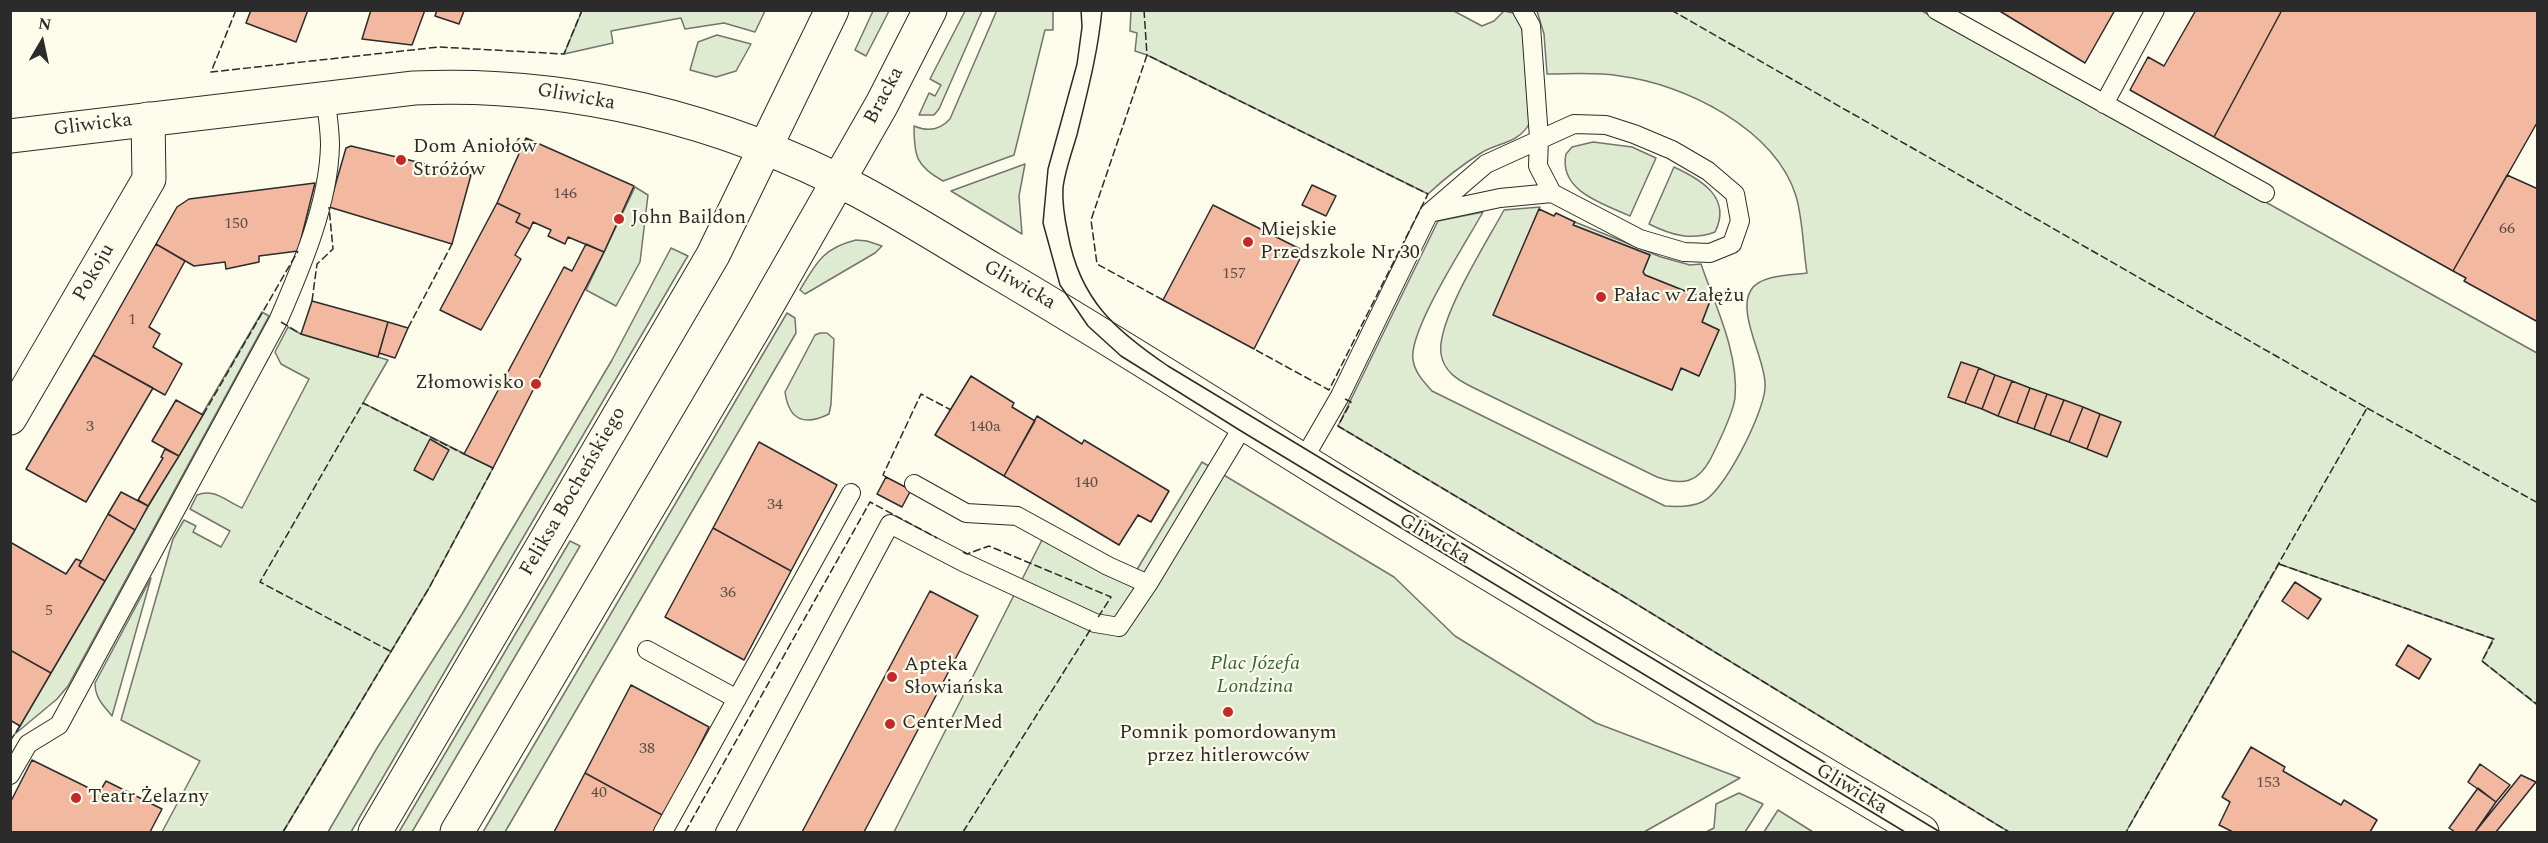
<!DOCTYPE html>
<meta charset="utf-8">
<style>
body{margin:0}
#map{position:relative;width:2548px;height:843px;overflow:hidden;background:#fdfbea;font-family:Spectral,serif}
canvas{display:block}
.frame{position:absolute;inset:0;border:12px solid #2b2b2b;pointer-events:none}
.north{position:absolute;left:12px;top:12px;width:60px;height:60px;-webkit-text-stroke:4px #fdfbea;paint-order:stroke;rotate:9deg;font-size:16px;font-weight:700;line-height:24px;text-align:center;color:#2b2b2b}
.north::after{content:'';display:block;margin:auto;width:21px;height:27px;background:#2b2b2b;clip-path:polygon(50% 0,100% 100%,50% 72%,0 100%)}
</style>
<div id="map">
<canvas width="2548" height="843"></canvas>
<div class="frame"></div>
<div class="north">N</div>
</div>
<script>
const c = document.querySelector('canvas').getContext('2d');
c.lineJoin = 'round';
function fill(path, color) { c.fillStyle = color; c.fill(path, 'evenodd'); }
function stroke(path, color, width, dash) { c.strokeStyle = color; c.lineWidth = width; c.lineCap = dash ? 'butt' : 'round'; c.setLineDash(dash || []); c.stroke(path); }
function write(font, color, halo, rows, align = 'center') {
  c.font = font + ' Spectral,serif'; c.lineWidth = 4.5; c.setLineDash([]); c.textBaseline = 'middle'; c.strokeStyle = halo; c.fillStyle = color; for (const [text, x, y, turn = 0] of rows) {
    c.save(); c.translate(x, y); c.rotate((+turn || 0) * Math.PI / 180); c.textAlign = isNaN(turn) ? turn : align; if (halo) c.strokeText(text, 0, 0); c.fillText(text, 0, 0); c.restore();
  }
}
const green = new Path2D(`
 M 997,10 L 1053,11 L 1053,30 L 1045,30 L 1014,155 L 943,181 C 916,166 914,156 914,126 C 928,132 940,130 950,119 Z
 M 1131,10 L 1452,10 L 1482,26 L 1494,21 L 1504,11 L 1513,13 L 1520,21 L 1523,34 L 1529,124 C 1519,143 1497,143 1481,153 C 1462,165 1444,179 1428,194 L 1147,55 L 1135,51 L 1137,33 L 1130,31 Z
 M 582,11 L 582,10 L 765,11 L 755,32 L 724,23 L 685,29 L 681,18 L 611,31 L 613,43 L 564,54 Z
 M 873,11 L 889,11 L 866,56 L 855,50 Z
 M 965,11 L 982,11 L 939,109 L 934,115 L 919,115 L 929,93 L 935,96 L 941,85 L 930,79 Z
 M 1537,11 L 1922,11 L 2537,353 L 2537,705 L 2482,661 L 2493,639 L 2279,564 L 2126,832 L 2009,832 L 1620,594 L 1338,426 L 1438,221 L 1483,212 C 1467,241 1408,331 1413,360 C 1415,373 1424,382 1432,391 L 1665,506 C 1677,507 1691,507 1702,502 C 1724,493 1764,412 1765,388 C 1767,361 1736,313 1751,290 C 1760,275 1791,275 1807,273 C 1803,248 1803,220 1796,196 C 1775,129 1685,84 1620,76 C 1596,72 1571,74 1547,74 L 1544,34 Z
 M 717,35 L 751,44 L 736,71 L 716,77 L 690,70 L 698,42 Z
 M 1593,142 L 1632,147 L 1656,158 L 1630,216 C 1604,204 1558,191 1566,154 L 1572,147 Z
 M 1025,164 L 1019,196 L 1022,234 L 951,191 Z
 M 1674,167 C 1702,180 1732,198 1715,232 C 1691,241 1671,235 1649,224 Z
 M 635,187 L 648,195 L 640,262 L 616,306 L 586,290 Z
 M 1540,207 L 1494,315 L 1672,390 L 1681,368 L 1699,376 L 1719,330 L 1702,322 L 1710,301 L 1645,275 L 1643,272 L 1650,255 L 1573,225 L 1575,222 L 1661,257 L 1690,265 L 1701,264 C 1715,305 1739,353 1735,398 C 1733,413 1718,444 1711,458 C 1698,483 1683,486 1657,477 L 1472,387 C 1458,380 1444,372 1441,354 C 1436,321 1487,242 1504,210 Z
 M 856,240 L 867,241 L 882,246 L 875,253 L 805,294 L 800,290 C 816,263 823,248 856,240 Z
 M 671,248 L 688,256 L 686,259 L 351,832 L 328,832 L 377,748 L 462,614 L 612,360 Z
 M 262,312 L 269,316 L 68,686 L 57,699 L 15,734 Z
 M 787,313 L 795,318 L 796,333 L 505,832 L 483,832 Z
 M 288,327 L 301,334 L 388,360 L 363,403 L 493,468 L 429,588 L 283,832 L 162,832 L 200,761 L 121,720 L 173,539 L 184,520 L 196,526 L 193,532 L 221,547 L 230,531 L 190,509 L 197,495 C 214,488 226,501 242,508 L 309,379 L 281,364 L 275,352 Z
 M 820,333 L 827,333 L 834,339 L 831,404 L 829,414 C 805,426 789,421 785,392 L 815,335 Z
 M 1202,462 L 1394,577 L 1455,636 L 1596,723 L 1740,778 L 1644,832 L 894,832 L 1046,532 L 1130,581 Z
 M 570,541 L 580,546 L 412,832 L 399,832 Z
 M 151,578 L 112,716 C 103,705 95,698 95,683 Z
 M 1739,793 L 1763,804 L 1745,832 L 1706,832 L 1714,828 L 1716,804 Z
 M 1778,810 L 1813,832 L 1764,832 Z`);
fill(green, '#deebd1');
stroke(green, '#74746e', 1.5);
const building = new Path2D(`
 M 251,10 L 308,10 L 296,42 L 246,23 Z
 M 371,10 L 425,10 L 412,45 L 362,39 Z
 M 437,10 L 462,10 L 464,11 L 459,24 L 435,16 Z
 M 1998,10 L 2115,10 L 2085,63 Z
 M 2196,10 L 2282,10 L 2214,137 L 2130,90 L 2148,57 L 2164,66 Z
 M 2282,10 L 2538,10 L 2538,121 L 2453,271 L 2214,137 Z
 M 526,138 L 634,186 L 604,252 L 568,237 L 565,244 L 548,236 L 551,230 L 533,222 L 530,229 L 516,222 L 520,214 L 497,203 Z
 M 351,146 L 471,175 L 452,244 L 329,207 L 346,148 Z
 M 2507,175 L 2538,189 L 2538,322 L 2464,281 L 2466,278 L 2453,271 Z
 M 315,183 L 298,251 L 259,256 L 259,262 L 226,269 L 225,262 L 194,266 L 156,244 L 177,207 L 189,199 Z
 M 1312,185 L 1336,196 L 1326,216 L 1302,205 Z
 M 497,203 L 520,214 L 516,222 L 530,229 L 515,255 L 521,259 L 481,330 L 440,310 Z
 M 1213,205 L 1304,251 L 1254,349 L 1163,300 Z
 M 1539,209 L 1554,216 L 1556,213 L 1575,222 L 1573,225 L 1650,255 L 1643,272 L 1645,275 L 1710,301 L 1702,322 L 1719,330 L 1699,376 L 1681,368 L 1672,390 L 1493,315 Z
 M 156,244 L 185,261 L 149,327 L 160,334 L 153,347 L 182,364 L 165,395 L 93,355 Z
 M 586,244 L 604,252 L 493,468 L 464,454 L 564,267 L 572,271 Z
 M 312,301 L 388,322 L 378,357 L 301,334 Z
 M 388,322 L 408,328 L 395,358 L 379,353 Z
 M 93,355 L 153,388 L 86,502 L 26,469 Z
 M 1961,362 L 1979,368 L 1965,403 L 1948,397 Z
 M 1979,368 L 1995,375 L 1982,409 L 1965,403 Z
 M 1995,375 L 2012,381 L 1998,416 L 1982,409 Z
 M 971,376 L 1014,403 L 1012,407 L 1035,421 L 1004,476 L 935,435 Z
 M 2012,381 L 2030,388 L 2017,423 L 1998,416 Z
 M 2030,388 L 2047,394 L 2034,429 L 2017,423 Z
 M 2047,394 L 2064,400 L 2050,435 L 2034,429 Z
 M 176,400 L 203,415 L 179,456 L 152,441 Z
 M 2064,400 L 2083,407 L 2069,442 L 2050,435 Z
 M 2083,407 L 2100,414 L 2087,449 L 2069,442 Z
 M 2100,414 L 2121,422 L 2107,457 L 2087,449 Z
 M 1037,416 L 1082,444 L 1084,440 L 1169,491 L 1151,522 L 1138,515 L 1119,545 L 1004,476 Z
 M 430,439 L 449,450 L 433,480 L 414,470 Z
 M 759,442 L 837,485 L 791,571 L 713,528 Z
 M 165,449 L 179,456 L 148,506 L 138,500 L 163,458 L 161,457 Z
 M 886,477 L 911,490 L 902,507 L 877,494 Z
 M 121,492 L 148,506 L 135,530 L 108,514 Z
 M 108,514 L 135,530 L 105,581 L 79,566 Z
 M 713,528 L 791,571 L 744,660 L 665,617 Z
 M 10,542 L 66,574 L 76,559 L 81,561 L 79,566 L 105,581 L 51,673 L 10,650 Z
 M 2295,582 L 2321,599 L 2308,619 L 2282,601 Z
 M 930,591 L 978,616 L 864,832 L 802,832 Z
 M 2408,645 L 2431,659 L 2419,679 L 2396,665 Z
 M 10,650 L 51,673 L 20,726 L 10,720 Z
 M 631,685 L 709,727 L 664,816 L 585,773 Z
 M 2251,747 L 2285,767 L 2283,771 L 2341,805 L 2344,800 L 2377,820 L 2370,832 L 2233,832 L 2219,825 L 2230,802 L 2222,797 Z
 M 32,760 L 99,793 L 106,781 L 162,809 L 150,832 L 10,832 L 10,803 Z
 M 2480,764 L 2510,785 L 2496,802 L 2468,782 Z
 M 585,773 L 664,816 L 655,832 L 554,832 Z
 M 2521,775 L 2536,782 L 2496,832 L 2475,832 Z
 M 2478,788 L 2496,802 L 2475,832 L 2455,832 L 2449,828 Z`);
fill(building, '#f2b8a0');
stroke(building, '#2b2b2b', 1.5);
const lane = new Path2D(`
 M 1522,10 L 1531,26 L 1539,138 L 1538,166 L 1552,193
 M 1936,10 L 2265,193
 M 2104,104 L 2155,10
 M 1303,460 L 1340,396 L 1429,213 L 1500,198 L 1552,193 L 1640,239 L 1684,252 L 1710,253 L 1732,244 L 1740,221 L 1735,194 L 1708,171 L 1672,150 L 1634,134 L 1606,125 L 1574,124 L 1486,164 L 1429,213
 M 914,484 L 966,513 L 1017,516 L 1108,566 L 1148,584 L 1245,423
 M 647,650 L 737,699
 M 10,775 L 28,744 L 59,725 L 278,321 C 301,268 329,203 330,145 C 330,129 327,114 326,99
 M 663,832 L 851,493
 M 725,832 L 890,524 L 963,562 L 1095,623 L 1119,627 L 1148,584`);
const street = new Path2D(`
 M 10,418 L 149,179 L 148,119`);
const secondary = new Path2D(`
 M 10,136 L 414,88 C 568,81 723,119 859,191 C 904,215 948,243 992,269 C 1103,334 1211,403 1320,471 C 1519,594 1721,712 1922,832
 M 375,832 L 713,255 L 832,10
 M 457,832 L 760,318 L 882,104 L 930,10`);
stroke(lane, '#2b2b2b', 20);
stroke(street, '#2b2b2b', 35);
stroke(secondary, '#2b2b2b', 35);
stroke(lane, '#fdfbea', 18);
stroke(street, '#fdfbea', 33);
stroke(secondary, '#fdfbea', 33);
stroke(new Path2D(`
 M 1081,10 L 1082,27 L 1077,64 L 1048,169 L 1043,223 L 1060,285 L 1088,326 L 1121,356 L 1241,431 L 1905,832
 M 1102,10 C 1098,53 1087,94 1077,135 C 1072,152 1065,171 1063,188 C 1062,203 1065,220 1068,234 C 1080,300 1115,330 1168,366 L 1940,832`), '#2b2b2b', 1.5);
stroke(new Path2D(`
 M 236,10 L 211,72 L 439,47 L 564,54 L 582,10
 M 1144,10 L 1147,55
 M 1671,10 L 2367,408 L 2126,832
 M 1163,300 L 1097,264 L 1091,220 L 1147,55 L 1428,194 L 1329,390 L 1254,349
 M 312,301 L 317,264 L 333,249 L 329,207
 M 281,322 L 301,334
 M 408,328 L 452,244
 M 1345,399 L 1351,402 L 1338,426 L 1620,594 L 2009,832
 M 2367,408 L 2538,503
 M 203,415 L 298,251
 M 886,477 L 883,475 L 921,394 L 951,410
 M 963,552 L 967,554 L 989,546 L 1111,597 L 1097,619
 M 2279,564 L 2494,639 L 2482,661 L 2538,705
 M 390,651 L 260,582 L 363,403 L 464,454
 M 10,741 L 20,726
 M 283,832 L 429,588 L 493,468
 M 685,832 L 870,502 L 937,538
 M 963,832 L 1092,627`), '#2b2b2b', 1.5, [8, 3]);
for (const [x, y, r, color] of [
 [401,160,6,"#c62828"],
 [619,219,6,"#c62828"],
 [1248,242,6,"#c62828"],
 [1601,297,6,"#c62828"],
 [536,384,6,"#c62828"],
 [892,677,6,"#c62828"],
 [1228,712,6,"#c62828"],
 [890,724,6,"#c62828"],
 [76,798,6,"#c62828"]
]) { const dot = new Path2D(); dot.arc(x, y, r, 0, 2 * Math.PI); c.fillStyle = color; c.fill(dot); stroke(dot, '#fdfbea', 2); }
write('16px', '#5d4e48', null, [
 ["146",565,195],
 ["150",236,225],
 ["66",2507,230],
 ["157",1234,275],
 ["1",132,321],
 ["3",90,428],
 ["140a",985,428],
 ["140",1086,484],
 ["34",775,506],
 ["36",728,594],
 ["5",49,612],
 ["38",647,750],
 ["153",2268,784],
 ["40",599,794]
]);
write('20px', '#2b2b2b', '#fdfbea', [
 ["Bracka",885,96,-62],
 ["Gliwicka",576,98,10],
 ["Gliwicka",93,126,-7],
 ["Pokoju",95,273,-60],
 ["Gliwicka",1019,286,30],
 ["Feliksa Bocheńskiego",574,492,-60],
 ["Gliwicka",1434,540,31],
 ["Gliwicka",1851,790,31]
]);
write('20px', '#2b2b2b', '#fdfbea', [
 ["Dom Aniołów",413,148],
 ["Stróżów",413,171],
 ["John Baildon",631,219],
 ["Miejskie",1260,231],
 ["Przedszkole Nr 30",1260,254],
 ["Pałac w Załężu",1613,297],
 ["Złomowisko",524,384,"right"],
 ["Apteka",904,666],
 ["Słowiańska",904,689],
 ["CenterMed",902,724],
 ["Pomnik pomordowanym",1228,734,"center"],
 ["przez hitlerowców",1228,757,"center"],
 ["Teatr Żelazny",88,798]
], 'left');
write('italic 20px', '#34623c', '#fdfbea', [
 ["Plac Józefa",1255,665],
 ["Londzina",1255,688]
]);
</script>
